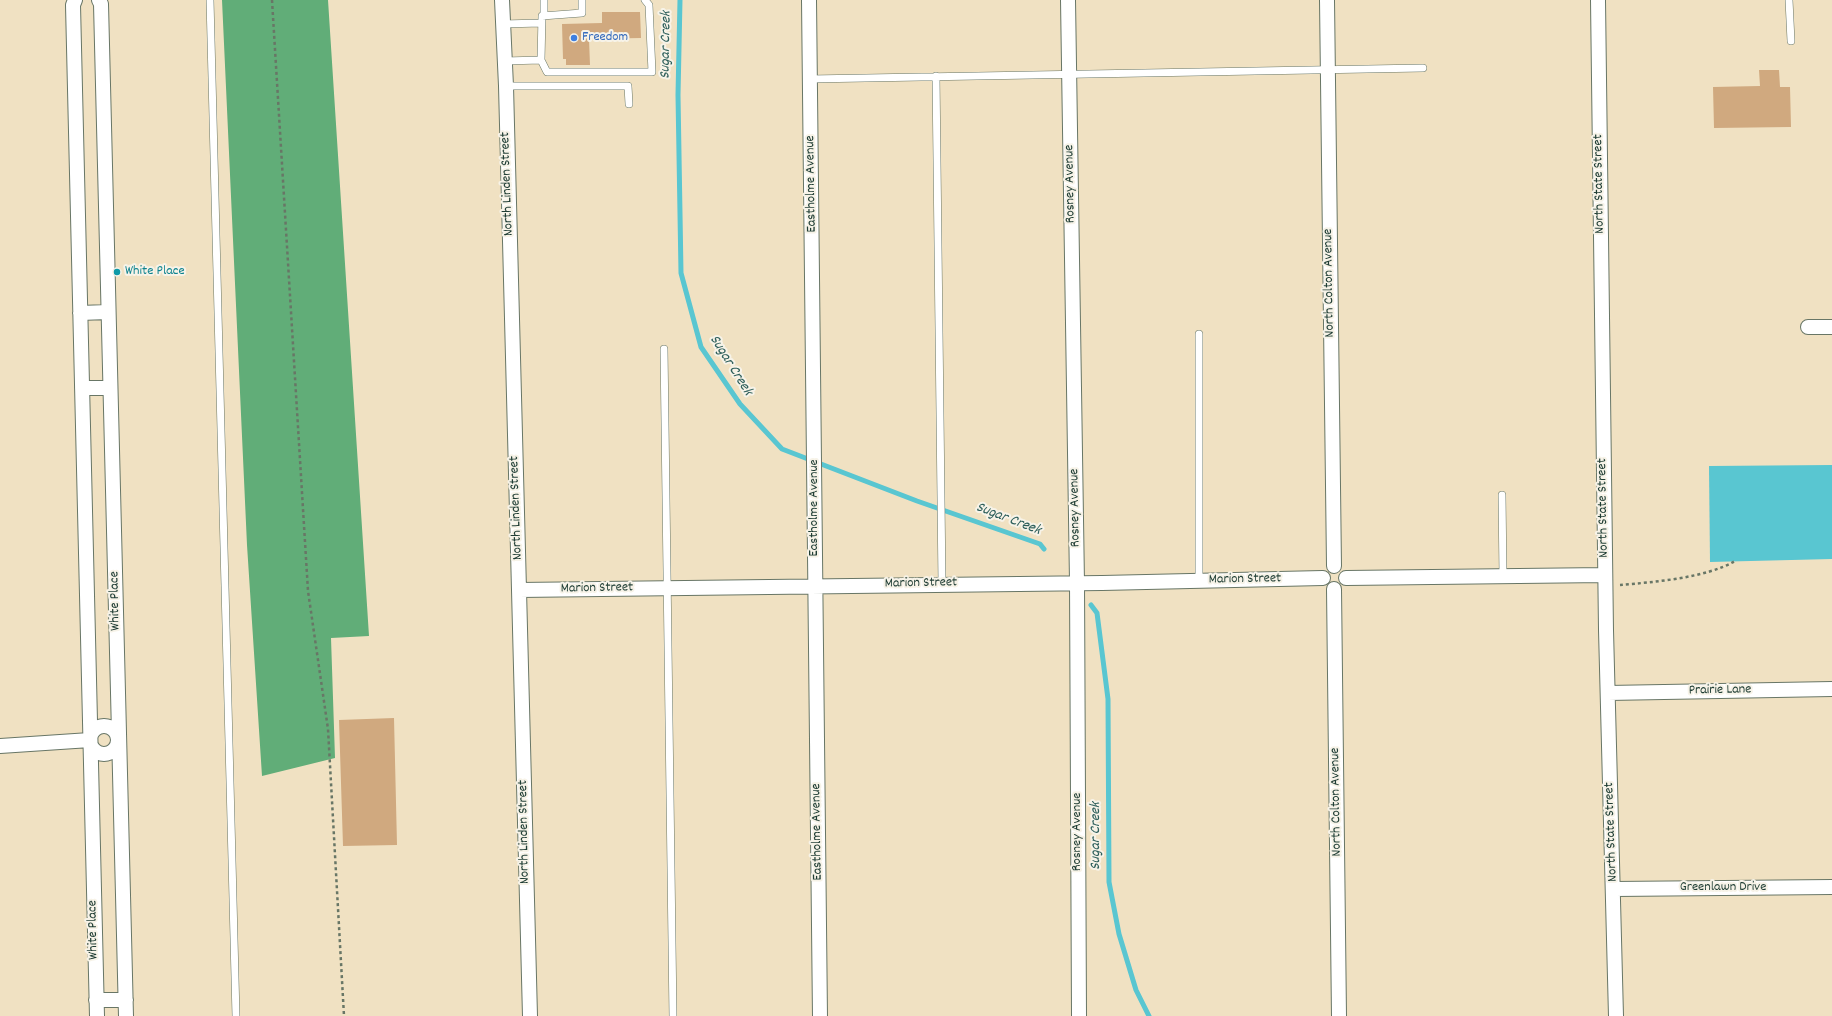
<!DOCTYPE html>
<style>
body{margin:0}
canvas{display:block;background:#f0e1c2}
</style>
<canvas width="1832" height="1016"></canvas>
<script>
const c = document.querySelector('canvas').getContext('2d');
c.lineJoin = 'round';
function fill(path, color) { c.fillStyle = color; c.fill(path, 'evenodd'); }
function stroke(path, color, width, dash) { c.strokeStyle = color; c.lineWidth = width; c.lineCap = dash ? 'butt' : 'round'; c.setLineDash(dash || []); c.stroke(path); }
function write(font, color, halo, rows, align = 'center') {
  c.font = font + ' Dekko,sans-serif'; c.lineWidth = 4; c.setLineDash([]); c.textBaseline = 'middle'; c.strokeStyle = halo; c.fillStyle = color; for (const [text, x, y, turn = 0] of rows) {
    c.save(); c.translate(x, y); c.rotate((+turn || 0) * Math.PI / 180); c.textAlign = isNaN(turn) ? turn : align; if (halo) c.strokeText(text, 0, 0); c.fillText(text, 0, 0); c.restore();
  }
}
fill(new Path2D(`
 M 222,0 L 328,0 L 369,636 L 331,638 L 335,758 L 262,776 L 247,545 Z`), '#61ad78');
fill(new Path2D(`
 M 1832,465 L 1832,559 L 1710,562 L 1709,466 Z`), '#59c6d1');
stroke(new Path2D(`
 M 680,0 L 678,95 L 681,273 L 701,347 L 740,404 L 782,449 L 917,501 L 1040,544 L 1044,549
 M 1091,605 L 1097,613 L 1108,699 L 1109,882 L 1119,934 L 1136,990 L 1149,1016`), '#59c6d1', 5);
fill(new Path2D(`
 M 602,12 L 640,12 L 641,38 L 589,39 L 590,65 L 566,65 L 566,59 L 563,59 L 562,24 L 602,23 Z
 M 1759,70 L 1779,70 L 1780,87 L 1790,87 L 1791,127 L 1714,128 L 1713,87 L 1760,86 Z
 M 394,718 L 397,845 L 343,846 L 339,720 Z`), '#d0a97f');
const service = new Path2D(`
 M 210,0 L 236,1016
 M 544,0 L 544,15
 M 1789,0 L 1791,41
 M 503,24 L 541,23
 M 541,60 L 547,72 L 652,72 L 649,5 L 645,0
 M 505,61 L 541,60 L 542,16 L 582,13 L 582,0
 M 936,76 L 942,584
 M 810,79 L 1423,68
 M 506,86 L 628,86 L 629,104
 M 664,349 L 673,1016
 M 1502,495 L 1503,576
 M 1199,581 L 1199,334`);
const minor = new Path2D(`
 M 75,0 L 73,5 L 97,1016
 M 99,0 L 101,4 L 126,1016
 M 502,0 L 506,86 L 530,1016
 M 809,0 L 820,1016
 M 1068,0 L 1077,582 L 1079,1016
 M 1327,0 L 1334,566
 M 1598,0 L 1606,630 L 1616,1016
 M 80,313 L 108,312
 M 1808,327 L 1832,327
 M 82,388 L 110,388
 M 1346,578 L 1605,575
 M 1334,589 L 1339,1016
 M 519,590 L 1102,583 L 1323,578
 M 1608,693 L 1832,689
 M90 740a14 14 0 1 1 28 0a14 14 0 1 1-28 0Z
 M 0,746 L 90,740
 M 1614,889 L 1832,887
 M 96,1000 L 126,1000`);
stroke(service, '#687666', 8);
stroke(minor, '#687666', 16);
stroke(new Path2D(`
 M 272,0 L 308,591 L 328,729 L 344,1016
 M 1620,585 C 1654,582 1706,578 1735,561`), '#687666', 2.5, [3, 3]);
stroke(service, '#fff', 7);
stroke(minor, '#fff', 14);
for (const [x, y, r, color] of [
 [574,38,4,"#3f7fe0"],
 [117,272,4,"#0f9aa8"]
]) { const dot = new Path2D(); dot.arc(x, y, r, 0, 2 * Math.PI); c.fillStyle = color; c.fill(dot); stroke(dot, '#f7f3e8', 1.5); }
write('14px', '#366cbe', '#f7f3e8', [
 ["Freedom",582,38]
], 'left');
write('14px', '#1f3d34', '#f7f3e8', [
 ["North Linden Street",508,184,-92],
 ["Eastholme Avenue",812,184,-91],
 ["Rosney Avenue",1071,184,-91],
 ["North State Street",1600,184,-91],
 ["North Colton Avenue",1330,283,-91],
 ["North Linden Street",517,508,-92],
 ["Eastholme Avenue",815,508,-90],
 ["Rosney Avenue",1076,508,-91],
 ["North State Street",1604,508,-91],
 ["Marion Street",1245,580,-1],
 ["Marion Street",921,584,-1],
 ["Marion Street",597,589,-1],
 ["White Place",116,601,-91],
 ["Prairie Lane",1720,691,-1],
 ["North Colton Avenue",1337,802,-91],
 ["North Linden Street",525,832,-91],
 ["Eastholme Avenue",818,832,-91],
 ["Rosney Avenue",1078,832,-90],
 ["North State Street",1612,832,-92],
 ["Greenlawn Drive",1723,888],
 ["White Place",94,930,-91]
]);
write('14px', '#0d838f', '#f7f3e8', [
 ["White Place",125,272]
], 'left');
write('italic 15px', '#2e5f5b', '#f7f3e8', [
 ["Sugar Creek",667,45,-89],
 ["Sugar Creek",730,366,58],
 ["Sugar Creek",1008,520,21],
 ["Sugar Creek",1097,836,-90]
]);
</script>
